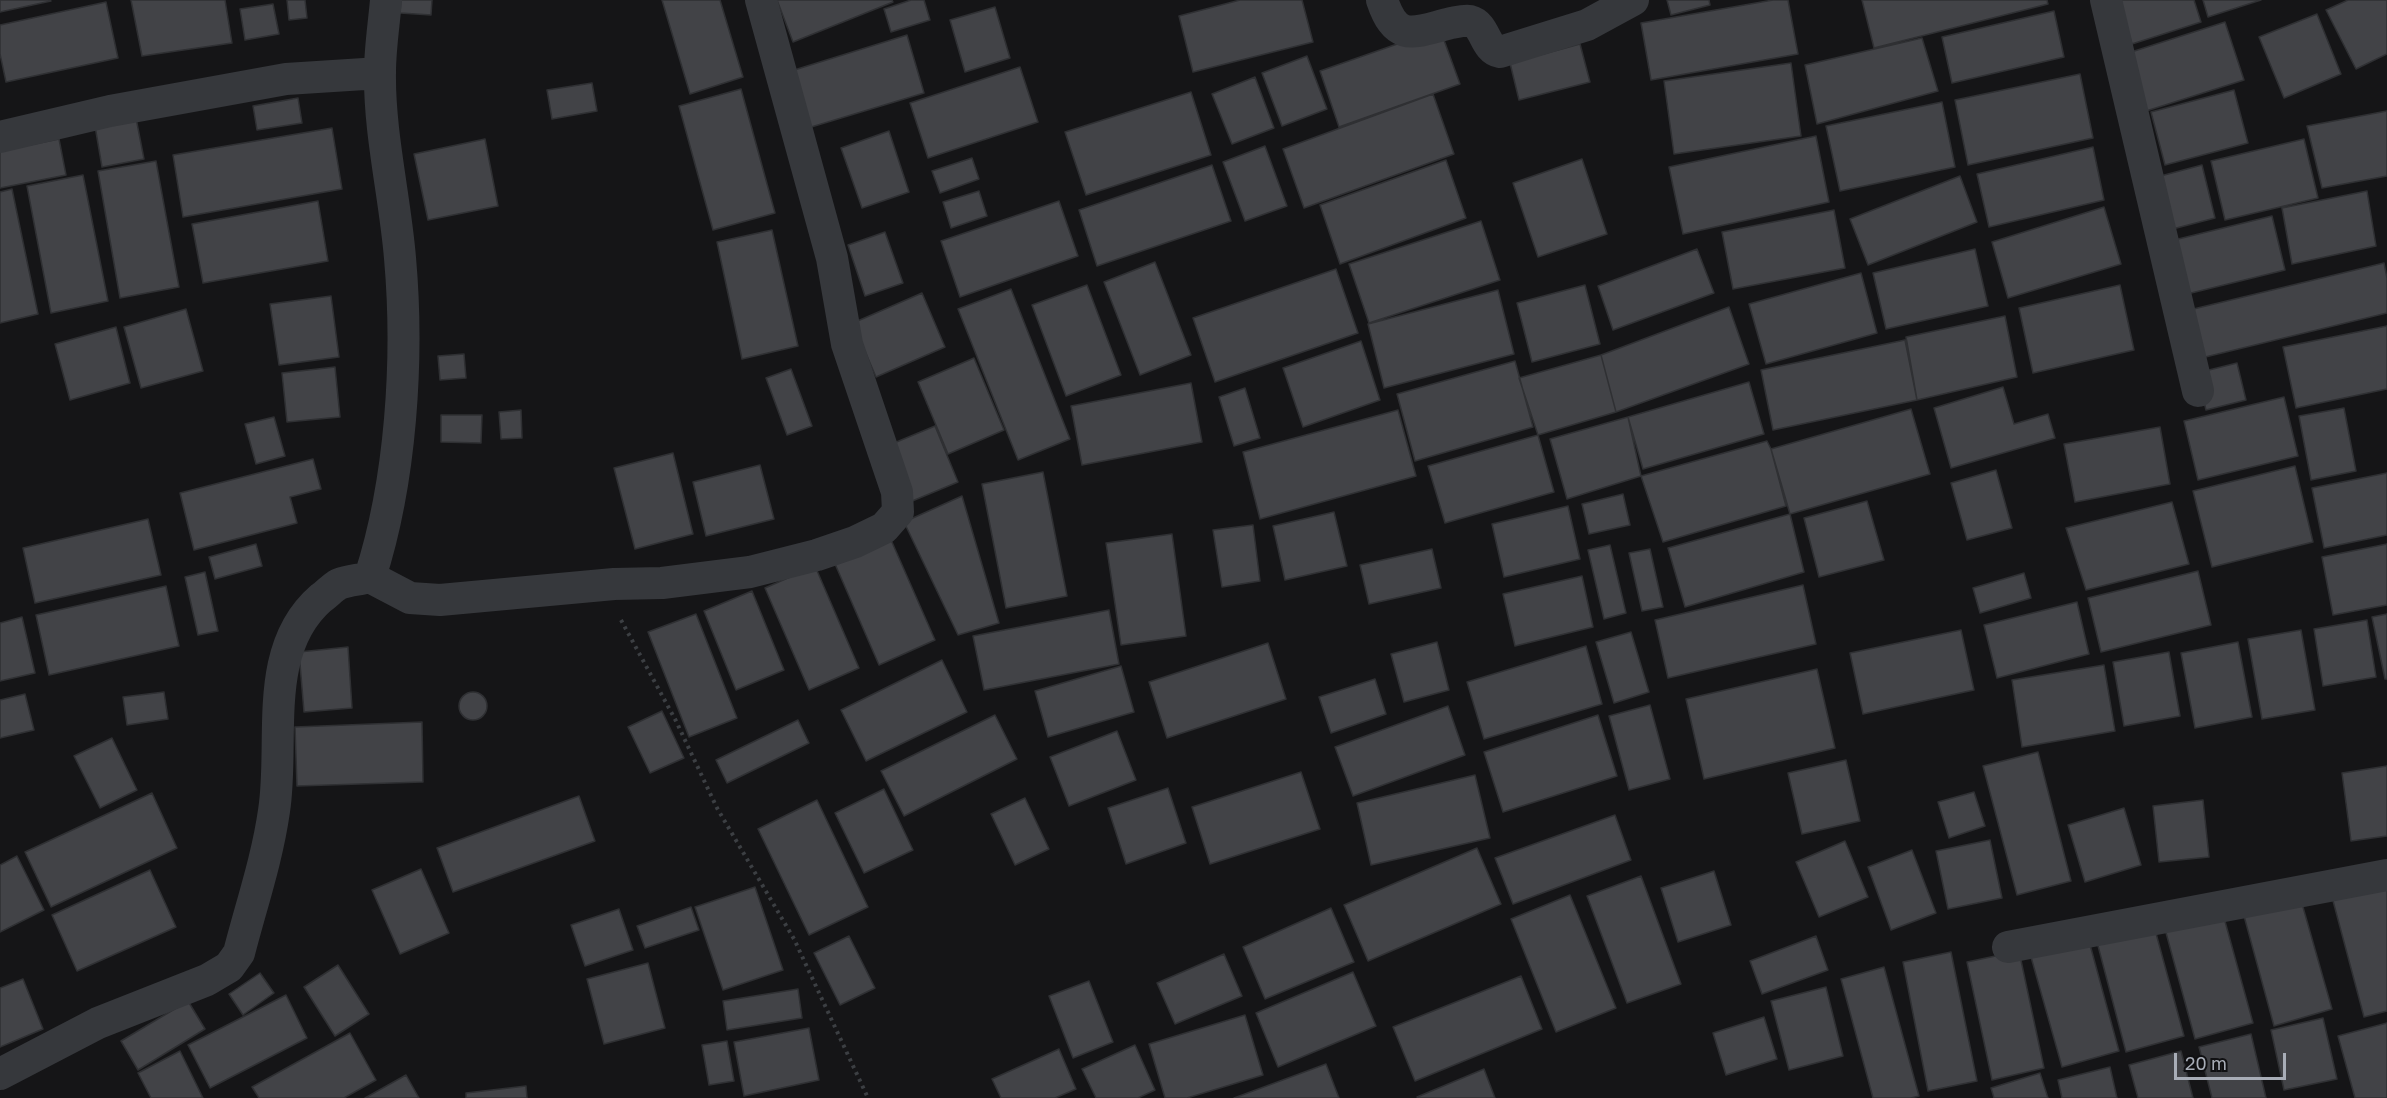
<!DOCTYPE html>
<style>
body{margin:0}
#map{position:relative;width:2387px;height:1098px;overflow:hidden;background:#151517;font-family:"Golos Text",sans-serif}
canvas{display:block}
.scale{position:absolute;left:2174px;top:1053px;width:112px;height:27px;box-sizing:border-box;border:3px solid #a8adb7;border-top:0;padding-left:8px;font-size:18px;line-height:21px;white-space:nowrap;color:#a8adb7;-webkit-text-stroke:4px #101012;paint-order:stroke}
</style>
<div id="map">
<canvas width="2387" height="1098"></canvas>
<div class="scale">20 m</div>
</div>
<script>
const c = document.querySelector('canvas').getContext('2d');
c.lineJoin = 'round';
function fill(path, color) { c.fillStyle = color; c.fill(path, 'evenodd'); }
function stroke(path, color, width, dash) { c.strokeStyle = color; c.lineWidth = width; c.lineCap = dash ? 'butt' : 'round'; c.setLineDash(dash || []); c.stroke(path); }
const building = new Path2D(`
 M 0,0 L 50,0 L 51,1 L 0,12 Z
 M 131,0 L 225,0 L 232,43 L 142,56 Z
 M 287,0 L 305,0 L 307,18 L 289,20 Z
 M 401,0 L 432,0 L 431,15 L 400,13 Z
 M 662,0 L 720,0 L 743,77 L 690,94 Z
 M 777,0 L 892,0 L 893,2 L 793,42 Z
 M 911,0 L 924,0 L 930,20 L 891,32 L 884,9 Z
 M 1240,0 L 1302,0 L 1313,42 L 1193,72 L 1179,16 Z
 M 1667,0 L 1709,0 L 1710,5 L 1671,15 Z
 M 1773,0 L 1788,0 L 1798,54 L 1651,80 L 1641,23 Z
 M 1862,0 L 2047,0 L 2048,4 L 1874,48 Z
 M 2118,0 L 2194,0 L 2201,22 L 2132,44 Z
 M 2203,0 L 2261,0 L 2208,17 Z
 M 2348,0 L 2387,0 L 2387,54 L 2356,69 L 2326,10 Z
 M 106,2 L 118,58 L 6,82 L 0,54 L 0,25 Z
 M 273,4 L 279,34 L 245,40 L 240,9 Z
 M 995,7 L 1010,58 L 965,72 L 950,20 Z
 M 2054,11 L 2064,57 L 1952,83 L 1942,37 Z
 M 2317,14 L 2341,74 L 2284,98 L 2259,37 Z
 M 2225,22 L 2244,80 L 2143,112 L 2125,54 Z
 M 1440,29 L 1460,84 L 1339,127 L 1320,71 Z
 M 907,35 L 924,93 L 808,128 L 791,71 Z
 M 1922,38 L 1938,91 L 1817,124 L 1805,65 Z
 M 1580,44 L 1590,82 L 1519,100 L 1510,63 Z
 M 1307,56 L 1327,109 L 1282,126 L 1262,73 Z
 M 1791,63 L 1801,136 L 1674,154 L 1664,81 Z
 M 1020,67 L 1038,122 L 928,158 L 910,103 Z
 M 2080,74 L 2093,138 L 1968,165 L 1955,100 Z
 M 1255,77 L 1274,128 L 1232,144 L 1212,94 Z
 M 592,83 L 597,111 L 552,119 L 547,90 Z
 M 741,89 L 775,213 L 713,230 L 679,106 Z
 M 2234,90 L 2248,143 L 2165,165 L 2151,112 Z
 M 1191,92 L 1211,155 L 1086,195 L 1065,132 Z
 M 1433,94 L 1454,154 L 1304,208 L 1283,149 Z
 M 298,98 L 302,123 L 257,130 L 253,106 Z
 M 1942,102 L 1955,167 L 1840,191 L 1826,126 Z
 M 2387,111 L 2387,176 L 2322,188 L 2307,126 Z
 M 136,118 L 144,159 L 102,167 L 95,126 Z
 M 332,128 L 342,189 L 183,217 L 173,155 Z
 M 889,131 L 909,192 L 862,208 L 841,148 Z
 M 1816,136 L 1829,202 L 1683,234 L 1669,167 Z
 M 59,139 L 66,175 L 0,188 L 0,151 Z
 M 485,139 L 498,206 L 428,220 L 414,154 Z
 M 2304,139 L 2318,198 L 2225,220 L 2211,161 Z
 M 1265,146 L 1287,206 L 1245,221 L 1223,162 Z
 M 2093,147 L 2104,200 L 1989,227 L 1977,174 Z
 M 972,158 L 979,179 L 940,193 L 932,171 Z
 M 1582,159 L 1607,234 L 1538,257 L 1513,183 Z
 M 1446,160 L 1466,218 L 1340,264 L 1320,205 Z
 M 156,161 L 179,287 L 120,298 L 98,171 Z
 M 1212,165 L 1231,221 L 1097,266 L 1079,210 Z
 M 2202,165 L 2215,218 L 2165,231 L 2153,178 Z
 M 83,175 L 108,301 L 51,313 L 27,186 Z
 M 1960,176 L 1977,222 L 1868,265 L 1850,219 Z
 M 12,189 L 38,314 L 0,323 L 0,192 Z
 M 979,191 L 987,216 L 951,228 L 943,202 Z
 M 2367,191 L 2376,246 L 2292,264 L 2282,208 Z
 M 318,201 L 328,261 L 203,283 L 192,224 Z
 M 1059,201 L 1078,256 L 960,297 L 941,241 Z
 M 2104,207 L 2121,264 L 2008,298 L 1992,242 Z
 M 1834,210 L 1845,268 L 1733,289 L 1722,232 Z
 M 2272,216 L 2285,270 L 2179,296 L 2166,242 Z
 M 1481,221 L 1500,280 L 1369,323 L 1349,264 Z
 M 772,230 L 798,346 L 742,359 L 717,242 Z
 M 885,232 L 903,283 L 865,296 L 848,245 Z
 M 1697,249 L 1714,293 L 1613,330 L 1598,286 Z
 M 1975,249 L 1988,306 L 1886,329 L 1873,273 Z
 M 1155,262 L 1191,355 L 1140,375 L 1104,282 Z
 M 2384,263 L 2387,278 L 2387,313 L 2193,360 L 2181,312 Z
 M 1336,269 L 1358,333 L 1215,382 L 1193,318 Z
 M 1861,273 L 1877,333 L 1766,364 L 1749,304 Z
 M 1087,285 L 1121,375 L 1066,396 L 1032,305 Z
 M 1585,285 L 1600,344 L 1532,362 L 1517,303 Z
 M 2120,285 L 2134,350 L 2033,373 L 2019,308 Z
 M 1011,289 L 1070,439 L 1018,460 L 958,309 Z
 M 1498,290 L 1514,354 L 1384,388 L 1368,324 Z
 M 922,293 L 945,347 L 876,377 L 853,323 Z
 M 331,296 L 339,357 L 279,365 L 270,304 Z
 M 1729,307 L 1749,364 L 1616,412 L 1601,355 Z
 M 186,309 L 203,371 L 141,388 L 124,327 Z
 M 2005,316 L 2017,377 L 1917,400 L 1906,337 Z
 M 2387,326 L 2387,389 L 2296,408 L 2283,347 Z
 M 116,327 L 130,383 L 70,400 L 55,344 Z
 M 1905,340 L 1917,400 L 1773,430 L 1761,370 Z
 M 1361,341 L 1380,400 L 1303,427 L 1283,368 Z
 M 464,354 L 466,378 L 440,380 L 438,356 Z
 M 1601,355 L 1616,412 L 1538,435 L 1519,378 Z
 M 974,358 L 1004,430 L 948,454 L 918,382 Z
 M 1515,361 L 1533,427 L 1415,461 L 1397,394 Z
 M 2237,363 L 2246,400 L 2206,410 L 2197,373 Z
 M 335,367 L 340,417 L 287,422 L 282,373 Z
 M 791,369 L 812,426 L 787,435 L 766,378 Z
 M 1749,382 L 1764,434 L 1643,469 L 1628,417 Z
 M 1191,383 L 1202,442 L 1082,465 L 1071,406 Z
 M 2003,387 L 2014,424 L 2048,414 L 2055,438 L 1951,468 L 1934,408 Z
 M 1245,388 L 1260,438 L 1234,446 L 1219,397 Z
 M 2284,397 L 2298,456 L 2198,480 L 2184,421 Z
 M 2344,408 L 2356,471 L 2311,480 L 2299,416 Z
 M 1911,409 L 1930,474 L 1790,514 L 1771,449 Z
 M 521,410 L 522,438 L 501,439 L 499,412 Z
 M 1398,410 L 1416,476 L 1260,519 L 1243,452 Z
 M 441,415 L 482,415 L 481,443 L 441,442 Z
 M 274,417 L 285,456 L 256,464 L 245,424 Z
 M 1628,417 L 1641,476 L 1567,499 L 1550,439 Z
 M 935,426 L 958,482 L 905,504 L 882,448 Z
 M 2160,427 L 2170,484 L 2075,502 L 2064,444 Z
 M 1538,435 L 1554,492 L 1445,523 L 1428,466 Z
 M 1767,441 L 1771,449 L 1786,506 L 1663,542 L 1641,476 Z
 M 673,453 L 693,534 L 635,549 L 614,468 Z
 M 313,459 L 321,489 L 290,497 L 297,523 L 194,550 L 180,493 Z
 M 760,465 L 774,519 L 706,536 L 693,482 Z
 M 2295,466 L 2313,542 L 2212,567 L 2193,491 Z
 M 1996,470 L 2012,528 L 1967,540 L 1951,483 Z
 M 1043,472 L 1067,596 L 1006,608 L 982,484 Z
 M 2387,473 L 2387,535 L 2324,548 L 2312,488 Z
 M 1623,494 L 1630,525 L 1589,534 L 1582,504 Z
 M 962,496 L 999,623 L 958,635 L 904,522 Z
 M 1867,501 L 1884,560 L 1819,577 L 1804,518 Z
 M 2172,502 L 2189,564 L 2086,590 L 2066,528 Z
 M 1568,506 L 1580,559 L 1504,577 L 1492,524 Z
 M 1334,512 L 1347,566 L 1285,580 L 1273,526 Z
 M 1790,514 L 1804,572 L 1685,607 L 1668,548 Z
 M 148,519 L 161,575 L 35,603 L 23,548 Z
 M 1253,525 L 1260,581 L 1222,587 L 1213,530 Z
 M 888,533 L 935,640 L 879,665 L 832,557 Z
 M 1172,534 L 1186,636 L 1121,645 L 1106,543 Z
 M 256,544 L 262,566 L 215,579 L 209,557 Z
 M 2387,544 L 2387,605 L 2333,615 L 2322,557 Z
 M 1610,545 L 1626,613 L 1604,619 L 1588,550 Z
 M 1432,549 L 1441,588 L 1369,604 L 1360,565 Z
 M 1650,549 L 1663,607 L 1642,611 L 1629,553 Z
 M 815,566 L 859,668 L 809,690 L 765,588 Z
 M 2198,571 L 2211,625 L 2101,652 L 2088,598 Z
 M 205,572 L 218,631 L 198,635 L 185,577 Z
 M 2024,573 L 2031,598 L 1980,613 L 1973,588 Z
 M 1582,576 L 1593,627 L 1515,646 L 1503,594 Z
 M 1803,585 L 1816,644 L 1668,678 L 1655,620 Z
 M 166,586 L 179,646 L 49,675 L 36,615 Z
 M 752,591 L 784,670 L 736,690 L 704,611 Z
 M 2077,602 L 2089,654 L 1997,678 L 1984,625 Z
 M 1109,610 L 1119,664 L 984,690 L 973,636 Z
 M 696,614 L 737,718 L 689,737 L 648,632 Z
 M 2387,614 L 2387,679 L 2385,679 L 2372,617 Z
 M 22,617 L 35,673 L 0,681 L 0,623 Z
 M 2367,620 L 2376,677 L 2323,686 L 2314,629 Z
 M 1961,630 L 1974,690 L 1863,714 L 1850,653 Z
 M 2301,630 L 2315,710 L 2262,719 L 2248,639 Z
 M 1631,632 L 1649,692 L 1614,703 L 1596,642 Z
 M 1437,642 L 1449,690 L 1404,702 L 1391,654 Z
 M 2238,642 L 2252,717 L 2195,728 L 2181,653 Z
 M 1268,643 L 1286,699 L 1167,738 L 1149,682 Z
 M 1586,646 L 1602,704 L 1484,739 L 1467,682 Z
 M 348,647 L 352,708 L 304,712 L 299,652 Z
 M 2169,652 L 2180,716 L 2124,726 L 2113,662 Z
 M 942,660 L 967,712 L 866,761 L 841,710 Z
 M 2104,665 L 2115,731 L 2022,747 L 2012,680 Z
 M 1121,666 L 1134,712 L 1048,737 L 1035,691 Z
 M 1817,669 L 1835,748 L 1704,779 L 1686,699 Z
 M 1375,679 L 1386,714 L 1331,733 L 1319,697 Z
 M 164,692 L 168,719 L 127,725 L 123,697 Z
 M459 706a14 14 0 1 1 28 0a14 14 0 1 1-28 0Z
 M 25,694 L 34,730 L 0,738 L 0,700 Z
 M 1650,705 L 1670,779 L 1629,790 L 1609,716 Z
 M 1448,706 L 1465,755 L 1353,796 L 1335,747 Z
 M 662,711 L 684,758 L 650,773 L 628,727 Z
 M 995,715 L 1017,759 L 904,816 L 881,771 Z
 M 1598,715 L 1617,776 L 1503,812 L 1484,752 Z
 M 798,720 L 809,743 L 727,783 L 716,760 Z
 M 422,722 L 423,782 L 297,786 L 295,727 Z
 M 1117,731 L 1136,780 L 1069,806 L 1050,757 Z
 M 112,738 L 137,790 L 100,808 L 74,756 Z
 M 2038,752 L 2071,881 L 2017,895 L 1983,766 Z
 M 1846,760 L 1860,821 L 1802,834 L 1788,773 Z
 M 2387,766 L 2387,836 L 2351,841 L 2342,773 Z
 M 1301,772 L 1320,829 L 1210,864 L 1192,807 Z
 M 1475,775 L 1490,838 L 1371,865 L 1357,803 Z
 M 1168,788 L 1186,843 L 1126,864 L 1108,808 Z
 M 884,789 L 913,850 L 864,873 L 835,813 Z
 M 1974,792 L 1985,826 L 1949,838 L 1938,802 Z
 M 152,793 L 177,848 L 51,907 L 25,852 Z
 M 579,796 L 595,841 L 453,892 L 437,848 Z
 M 1025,798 L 1049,849 L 1015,865 L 991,814 Z
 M 817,800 L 868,907 L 809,935 L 758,829 Z
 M 2203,800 L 2209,857 L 2159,862 L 2153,806 Z
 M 2124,808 L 2141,865 L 2085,882 L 2068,825 Z
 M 1615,815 L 1631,860 L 1513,904 L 1495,858 Z
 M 1990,840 L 2002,898 L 1948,909 L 1936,851 Z
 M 1845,841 L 1868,897 L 1819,917 L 1796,862 Z
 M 1477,848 L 1501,904 L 1368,961 L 1344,905 Z
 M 1912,850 L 1936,913 L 1891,930 L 1868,867 Z
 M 17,856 L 44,910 L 0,932 L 0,865 Z
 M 421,869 L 449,933 L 400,954 L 372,890 Z
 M 150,870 L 176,927 L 77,971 L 52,915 Z
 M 1714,871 L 1731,925 L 1678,942 L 1661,888 Z
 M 1641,876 L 1681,984 L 1627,1003 L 1587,896 Z
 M 2387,881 L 2387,1011 L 2364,1017 L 2332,897 Z
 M 755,887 L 783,970 L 723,990 L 695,907 Z
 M 1570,895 L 1616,1008 L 1556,1032 L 1511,919 Z
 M 2301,900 L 2332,1009 L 2274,1026 L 2244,916 Z
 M 691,907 L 699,930 L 645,948 L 637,926 Z
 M 1331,908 L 1354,962 L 1265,999 L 1243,947 Z
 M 619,909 L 633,950 L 585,966 L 571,925 Z
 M 2223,914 L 2253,1023 L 2195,1039 L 2165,929 Z
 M 2154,926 L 2184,1036 L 2126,1052 L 2097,942 Z
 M 849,936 L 875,988 L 840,1005 L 814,953 Z
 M 1816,936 L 1828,970 L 1762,994 L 1750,961 Z
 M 2089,941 L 2119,1051 L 2062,1067 L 2031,957 Z
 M 2019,951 L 2044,1068 L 1992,1080 L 1967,962 Z
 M 1951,952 L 1977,1081 L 1928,1091 L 1903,962 Z
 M 1224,954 L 1242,996 L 1175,1024 L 1157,983 Z
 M 648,963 L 665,1028 L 604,1044 L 587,979 Z
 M 338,965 L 369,1014 L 335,1036 L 304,987 Z
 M 1884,967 L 1919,1096 L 1911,1098 L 1873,1098 L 1841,979 Z
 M 1353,972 L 1376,1026 L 1278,1067 L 1256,1013 Z
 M 260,973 L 274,993 L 243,1015 L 229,994 Z
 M 1521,976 L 1542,1029 L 1415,1081 L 1393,1027 Z
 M 23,979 L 43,1029 L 0,1047 L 0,988 Z
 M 1089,981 L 1113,1042 L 1073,1058 L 1049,996 Z
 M 1826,987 L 1843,1056 L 1789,1070 L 1771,1001 Z
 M 798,989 L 802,1018 L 727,1030 L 723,1001 Z
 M 286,995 L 307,1038 L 210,1088 L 188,1045 Z
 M 188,1001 L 205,1029 L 138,1070 L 121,1041 Z
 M 1245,1015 L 1263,1075 L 1187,1098 L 1165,1098 L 1149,1044 Z
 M 1764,1017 L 1777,1059 L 1726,1075 L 1713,1033 Z
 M 2323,1018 L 2337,1079 L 2284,1090 L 2271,1030 Z
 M 2387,1023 L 2387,1098 L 2355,1098 L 2338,1036 Z
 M 809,1028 L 819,1080 L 744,1096 L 734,1042 Z
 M 350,1033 L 376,1080 L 344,1098 L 259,1098 L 252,1087 Z
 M 2251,1034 L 2266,1098 L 2212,1098 L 2199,1047 Z
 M 727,1041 L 734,1081 L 709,1085 L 702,1045 Z
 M 1135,1045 L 1155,1090 L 1138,1098 L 1096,1098 L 1082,1069 Z
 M 1059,1049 L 1076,1089 L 1055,1098 L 1001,1098 L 992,1079 Z
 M 180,1051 L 203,1098 L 151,1098 L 138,1073 Z
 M 2181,1051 L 2193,1098 L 2138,1098 L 2129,1065 Z
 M 1326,1064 L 1339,1098 L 1234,1098 Z
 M 2110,1067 L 2117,1098 L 2062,1098 L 2058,1080 Z
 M 1484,1069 L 1495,1098 L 1418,1098 L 1417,1097 Z
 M 2040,1073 L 2048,1098 L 1994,1098 L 1991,1088 Z
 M 406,1075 L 419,1098 L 365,1098 Z
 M 526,1086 L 527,1098 L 466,1098 L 466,1093 Z`);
fill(building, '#424347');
stroke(building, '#2f3033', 1.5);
stroke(new Path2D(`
 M 621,620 L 676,721 L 717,808 L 794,939 L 868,1098`), '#3c3f43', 4, [3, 4.5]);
stroke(new Path2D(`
 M 1382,0 C 1397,44 1414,32 1451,23 C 1457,22 1464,20 1470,21 C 1486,25 1484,49 1500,52 L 1587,25 L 1633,0
 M 2106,0 L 2198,391
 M 0,137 L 110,111 L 286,79 L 380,73
 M 370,577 L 410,598 L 440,600 L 614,584 L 662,583 L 750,572 L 817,555 L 855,542 L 884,528 L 898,512 L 897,492 L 847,344 L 832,258 L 761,0
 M 2008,947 L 2387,875
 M 0,1074 L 98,1023 L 207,980 L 229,967 L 239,953 C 251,906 267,860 274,811 C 285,742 261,650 321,598 C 327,594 333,587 339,584 C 349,580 360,580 370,577 C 401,481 409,359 400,258 C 395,197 379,133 380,72 C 380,48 384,24 386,0`), '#36383c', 32);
</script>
